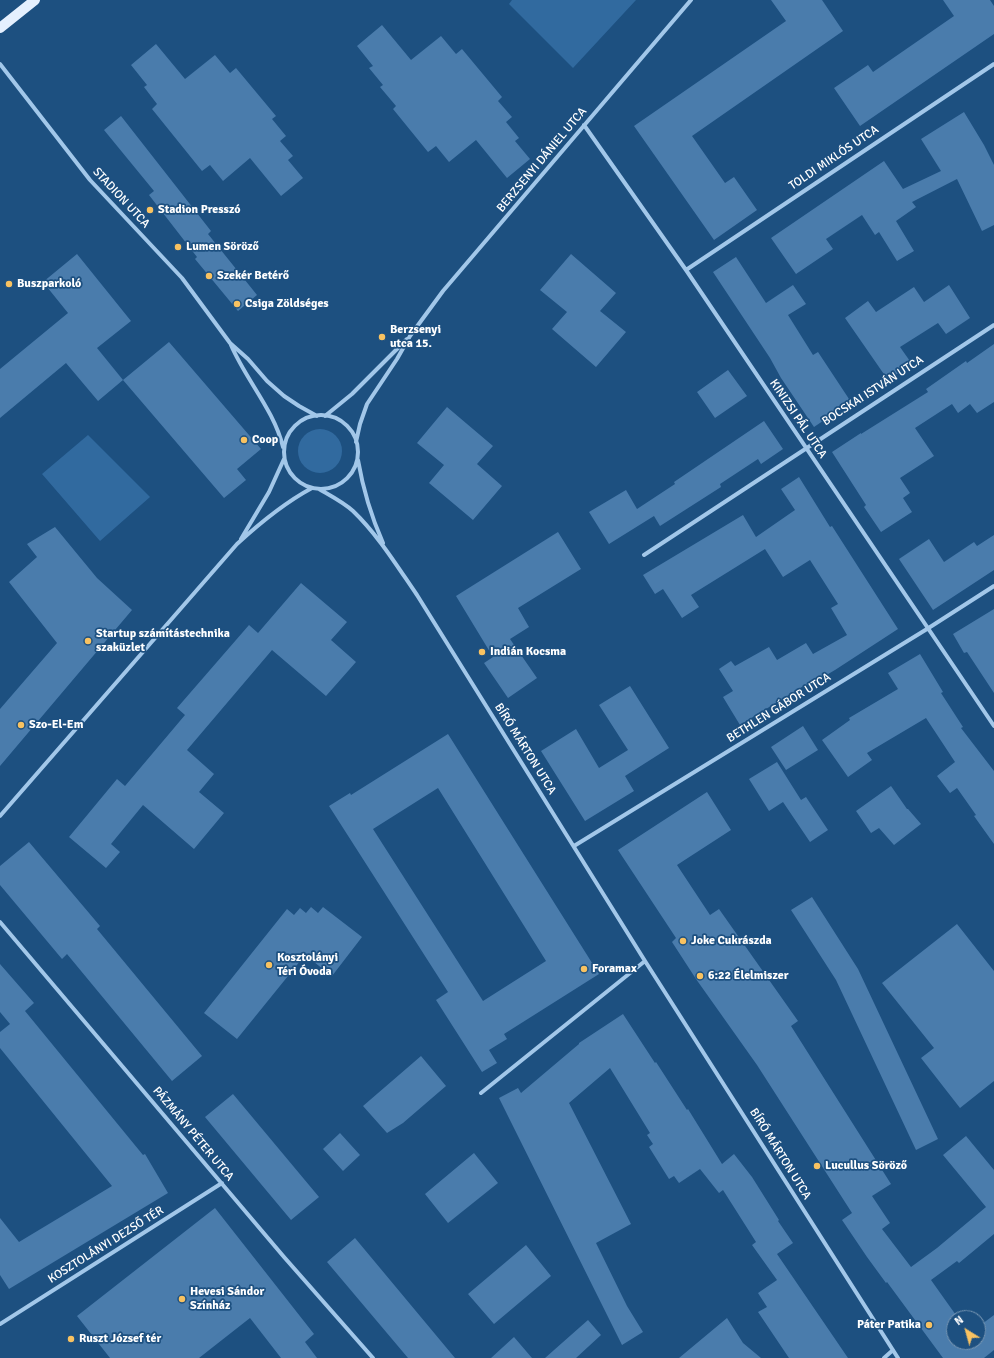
<!DOCTYPE html>
<meta charset="utf-8">
<style>
body{margin:0}
#map{position:relative;width:994px;height:1358px;overflow:hidden;background:#1d5080;font-family:Signika,sans-serif}
canvas{display:block}
.north{position:absolute;left:946px;top:1310px;width:40px;height:40px;box-sizing:border-box;background:#1d5080;border:1px solid #7796b3;border-radius:50%;rotate:323deg;font-size:11px;font-weight:700;line-height:16px;text-align:center;color:#fff}
.north::after{content:'';display:block;margin:auto;width:14px;height:18px;background:#f8c261;clip-path:polygon(50% 0,100% 100%,50% 72%,0 100%)}
</style>
<div id="map">
<canvas width="994" height="1358"></canvas>
<div class="north">N</div>
</div>
<script>
const c = document.querySelector('canvas').getContext('2d');
c.lineJoin = 'round';
function fill(path, color) { c.fillStyle = color; c.fill(path, 'evenodd'); }
function stroke(path, color, width, dash) { c.strokeStyle = color; c.lineWidth = width; c.lineCap = dash ? 'butt' : 'round'; c.setLineDash(dash || []); c.stroke(path); }
function write(font, color, halo, rows, align = 'center') {
  c.font = font + ' Signika,sans-serif'; c.lineWidth = 3.5; c.setLineDash([]); c.textBaseline = 'middle'; c.strokeStyle = halo; c.fillStyle = color; for (const [text, x, y, turn = 0] of rows) {
    c.save(); c.translate(x, y); c.rotate((+turn || 0) * Math.PI / 180); c.textAlign = isNaN(turn) ? turn : align; if (halo) c.strokeText(text, 0, 0); c.fillText(text, 0, 0); c.restore();
  }
}
fill(new Path2D(`
 M 512,0 L 636,0 L 573,68 L 509,4 Z
 M298 451a22 22 0 1 1 44 0a22 22 0 1 1-44 0Z
 M 88,435 L 150,497 L 100,541 L 42,474 Z`), '#316a9f');
fill(new Path2D(`
 M 771,0 L 822,0 L 843,31 L 692,136 L 725,183 L 734,177 L 757,210 L 714,240 L 634,126 L 786,21 Z
 M 943,0 L 990,0 L 994,6 L 994,34 L 860,126 L 834,88 L 868,65 L 873,72 L 954,16 Z
 M 382,25 L 411,60 L 441,36 L 456,54 L 462,49 L 502,97 L 498,101 L 512,117 L 506,122 L 519,138 L 515,141 L 530,159 L 507,178 L 476,140 L 449,162 L 436,146 L 428,152 L 393,109 L 396,106 L 380,87 L 383,85 L 369,68 L 373,66 L 357,46 Z
 M 156,44 L 185,79 L 215,55 L 230,73 L 236,68 L 276,116 L 272,119 L 286,136 L 280,141 L 293,156 L 288,160 L 303,178 L 281,196 L 250,158 L 223,181 L 210,165 L 202,171 L 152,109 L 157,104 L 144,87 L 147,85 L 131,65 Z
 M 964,112 L 984,145 L 994,165 L 994,225 L 982,231 L 957,179 L 912,202 L 916,207 L 896,221 L 914,251 L 897,261 L 879,232 L 875,235 L 862,215 L 826,239 L 833,249 L 796,274 L 771,238 L 884,161 L 903,189 L 941,171 L 921,139 Z
 M 121,116 L 211,231 L 208,234 L 257,295 L 238,311 L 195,259 L 197,257 L 149,195 L 154,191 L 104,130 Z
 M 77,254 L 131,321 L 97,348 L 123,380 L 98,401 L 66,363 L 0,418 L 0,369 L 68,313 L 43,282 Z
 M 571,254 L 616,293 L 600,311 L 626,332 L 596,367 L 552,329 L 567,312 L 540,290 Z
 M 736,257 L 766,303 L 793,285 L 806,304 L 788,315 L 813,355 L 818,352 L 851,402 L 814,427 L 781,378 L 770,358 L 713,272 Z
 M 949,285 L 970,318 L 946,334 L 938,323 L 900,347 L 912,364 L 888,380 L 845,318 L 868,301 L 876,312 L 914,287 L 924,302 Z
 M 169,342 L 261,449 L 237,469 L 246,480 L 224,498 L 123,380 Z
 M 994,344 L 994,402 L 977,413 L 970,404 L 958,413 L 952,404 L 915,428 L 934,456 L 900,478 L 910,493 L 903,498 L 912,512 L 881,532 L 864,507 L 866,505 L 832,452 L 861,433 L 861,434 L 928,392 L 926,389 L 966,361 L 967,363 Z
 M 728,370 L 747,396 L 715,418 L 697,392 Z
 M 447,407 L 493,446 L 477,464 L 502,486 L 473,520 L 429,483 L 444,465 L 417,443 Z
 M 764,421 L 783,449 L 761,464 L 758,459 L 720,484 L 721,487 L 660,526 L 654,516 L 609,544 L 589,512 L 626,490 L 637,509 L 675,484 L 674,482 Z
 M 799,477 L 830,527 L 832,526 L 898,629 L 835,670 L 806,687 L 805,685 L 740,725 L 723,697 L 733,691 L 719,669 L 731,661 L 735,666 L 769,647 L 777,660 L 806,643 L 813,654 L 847,635 L 831,608 L 838,604 L 810,560 L 783,577 L 765,549 L 691,595 L 699,607 L 682,618 L 663,589 L 655,594 L 643,575 L 743,515 L 756,537 L 795,510 L 781,489 Z
 M 55,527 L 97,578 L 132,610 L 0,766 L 0,709 L 57,643 L 9,582 L 37,557 L 27,544 Z
 M 558,532 L 581,569 L 518,608 L 529,627 L 510,639 L 537,678 L 508,698 L 484,663 L 493,657 L 456,596 Z
 M 994,535 L 994,570 L 933,610 L 899,559 L 929,539 L 944,562 L 974,542 L 977,546 Z
 M 301,583 L 347,622 L 331,640 L 356,662 L 326,696 L 272,650 L 187,750 L 214,774 L 199,792 L 224,813 L 194,849 L 143,805 L 111,844 L 120,852 L 106,868 L 69,837 L 117,779 L 125,786 L 185,715 L 177,708 L 249,625 L 258,633 Z
 M 994,609 L 994,693 L 967,652 L 964,653 L 953,634 Z
 M 920,654 L 943,692 L 941,693 L 963,727 L 961,728 L 994,771 L 994,844 L 974,816 L 976,815 L 957,788 L 950,793 L 937,776 L 955,762 L 926,718 L 867,753 L 872,760 L 848,777 L 822,740 L 850,720 L 849,718 L 898,689 L 888,673 Z
 M 630,686 L 669,748 L 625,776 L 634,791 L 585,821 L 541,751 L 576,729 L 599,768 L 628,750 L 599,705 Z
 M 803,726 L 818,750 L 786,770 L 771,747 Z
 M 448,734 L 599,974 L 504,1034 L 507,1039 L 489,1050 L 497,1063 L 482,1072 L 436,1000 L 448,992 L 329,806 L 350,793 L 351,795 ZM 438,788 L 546,961 L 483,1001 L 373,829 Z
 M 777,762 L 801,800 L 806,797 L 828,830 L 810,842 L 783,802 L 769,811 L 749,779 Z
 M 891,786 L 907,809 L 908,809 L 921,824 L 894,845 L 879,828 L 871,833 L 856,811 Z
 M 707,792 L 731,830 L 677,865 L 710,915 L 719,909 L 798,1021 L 791,1026 L 891,1184 L 872,1196 L 890,1223 L 882,1229 L 911,1267 L 937,1248 L 986,1207 L 943,1155 L 966,1136 L 994,1170 L 994,1234 L 959,1263 L 957,1261 L 931,1280 L 958,1318 L 954,1318 L 954,1342 L 978,1342 L 978,1327 L 994,1315 L 994,1350 L 984,1358 L 943,1358 L 887,1282 L 886,1283 L 867,1257 L 842,1220 L 852,1213 L 757,1065 L 696,979 L 672,942 L 676,938 L 618,850 Z
 M 29,842 L 100,926 L 97,929 L 202,1056 L 172,1081 L 67,954 L 62,959 L 0,885 L 0,866 Z
 M 812,897 L 858,969 L 938,1139 L 916,1150 L 836,980 L 791,910 Z
 M 311,907 L 318,913 L 323,907 L 362,937 L 332,976 L 305,955 L 237,1039 L 204,1013 L 287,909 L 294,915 L 300,908 L 306,913 Z
 M 957,924 L 994,971 L 994,1081 L 960,1108 L 921,1058 L 934,1048 L 882,983 Z
 M 0,964 L 34,1003 L 25,1011 L 143,1155 L 145,1154 L 168,1193 L 9,1289 L 0,1275 L 0,1218 L 19,1242 L 112,1186 L 0,1048 L 0,1032 L 10,1024 L 0,1012 Z
 M 623,1014 L 655,1063 L 656,1062 L 687,1110 L 688,1109 L 722,1164 L 734,1154 L 752,1177 L 779,1220 L 778,1221 L 793,1243 L 777,1254 L 848,1358 L 789,1358 L 758,1312 L 767,1307 L 758,1293 L 777,1280 L 752,1245 L 756,1242 L 723,1190 L 719,1193 L 700,1169 L 679,1183 L 674,1176 L 669,1179 L 649,1147 L 653,1144 L 647,1135 L 650,1133 L 610,1068 L 569,1103 L 631,1224 L 596,1243 L 627,1306 L 643,1332 L 622,1345 L 499,1098 L 518,1088 L 521,1093 L 579,1044 L 579,1043 Z
 M 421,1056 L 446,1086 L 403,1123 L 387,1133 L 363,1106 Z
 M 233,1094 L 319,1197 L 291,1220 L 205,1117 Z
 M 340,1133 L 360,1155 L 343,1171 L 323,1149 Z
 M 474,1153 L 498,1183 L 448,1223 L 425,1194 Z
 M 215,1208 L 314,1334 L 305,1342 L 317,1358 L 281,1358 L 250,1318 L 199,1358 L 110,1358 L 77,1316 Z
 M 355,1238 L 455,1358 L 408,1358 L 327,1262 Z
 M 526,1245 L 551,1276 L 494,1324 L 468,1294 Z
 M 727,1318 L 743,1343 L 761,1358 L 679,1358 Z
 M 588,1320 L 601,1335 L 576,1358 L 545,1358 Z
 M 514,1337 L 532,1358 L 491,1358 Z`), '#4a7cac');
stroke(new Path2D(`
 M 0,64 L 90,180 L 182,278 L 230,343 L 248,359 L 267,381 L 284,396 L 299,406 L 317,416
 M 584,125 L 686,270 L 994,726
 M 686,270 L 994,64
 M 231,345 C 246,380 274,410 283,447
 M284 452a37 37 0 1 1 74 0a37 37 0 1 1-74 0Z
 M 325,416 L 352,394 L 407,339
 M 356,442 L 360,424 L 367,404 L 397,359 L 410,336 L 443,291 L 691,0
 M 358,460 C 363,489 371,516 383,543
 M 319,489 C 331,496 343,502 353,511 C 378,535 397,566 417,595 L 645,961 L 898,1358
 M 241,539 L 269,492 L 284,459
 M 644,555 L 994,325
 M 0,816 L 237,544 C 261,522 284,503 312,488
 M 574,846 L 927,629 L 994,586
 M 0,922 L 284,1257 L 373,1358
 M 481,1093 L 645,961
 M 0,1324 L 222,1183
 M 884,1358 L 893,1350`), '#a2c7e9', 4);
stroke(new Path2D(`
 M 0,28 L 35,0`), '#e5f0fe', 10);
for (const [x, y, r, color] of [
 [150,210,4,"#f8c261"],
 [178,247,4,"#f8c261"],
 [209,276,4,"#f8c261"],
 [9,284,4,"#f8c261"],
 [237,304,4,"#f8c261"],
 [382,337,4,"#f8c261"],
 [244,440,4,"#f8c261"],
 [88,641,4,"#f8c261"],
 [482,652,4,"#f8c261"],
 [21,725,4,"#f8c261"],
 [683,941,4,"#f8c261"],
 [269,965,4,"#f8c261"],
 [584,969,4,"#f8c261"],
 [700,976,4,"#f8c261"],
 [817,1166,4,"#f8c261"],
 [182,1299,4,"#f8c261"],
 [929,1325,4,"#f8c261"],
 [71,1339,4,"#f8c261"]
]) { const dot = new Path2D(); dot.arc(x, y, r, 0, 2 * Math.PI); c.fillStyle = color; c.fill(dot); stroke(dot, '#1d5080', 1.5); }
write('12px', '#fff', '#1d5080', [
 ["TOLDI MIKLÓS UTCA",834,158,-34],
 ["BERZSENYI DÁNIEL UTCA",542,160,-50],
 ["STADION UTCA",121,198,47],
 ["BOCSKAI ISTVÁN UTCA",873,391,-33],
 ["KINIZSI PÁL UTCA",798,419,56],
 ["BETHLEN GÁBOR UTCA",779,708,-32],
 ["BÍRÓ MÁRTON UTCA",525,749,58],
 ["PÁZMÁNY PÉTER UTCA",193,1134,50],
 ["BÍRÓ MÁRTON UTCA",780,1154,58],
 ["KOSZTOLÁNYI DEZSŐ TÉR",106,1245,-32]
]);
write('bold 12px', '#fff', '#1d5080', [
 ["Stadion Presszó",158,210],
 ["Lumen Söröző",186,247],
 ["Szekér Betérő",217,276],
 ["Buszparkoló",17,284],
 ["Csiga Zöldséges",245,304],
 ["Berzsenyi",390,330],
 ["utca 15.",390,344],
 ["Coop",252,440],
 ["Startup számítástechnika",96,634],
 ["szaküzlet",96,648],
 ["Indián Kocsma",490,652],
 ["Szo-El-Em",29,725],
 ["Joke Cukrászda",691,941],
 ["Kosztolányi",277,958],
 ["Téri Óvoda",277,972],
 ["Foramax",592,969],
 ["6:22 Élelmiszer",708,976],
 ["Lucullus Söröző",825,1166],
 ["Hevesi Sándor",190,1292],
 ["Színház",190,1306],
 ["Páter Patika",921,1325,"right"],
 ["Ruszt József tér",79,1339]
], 'left');
</script>
